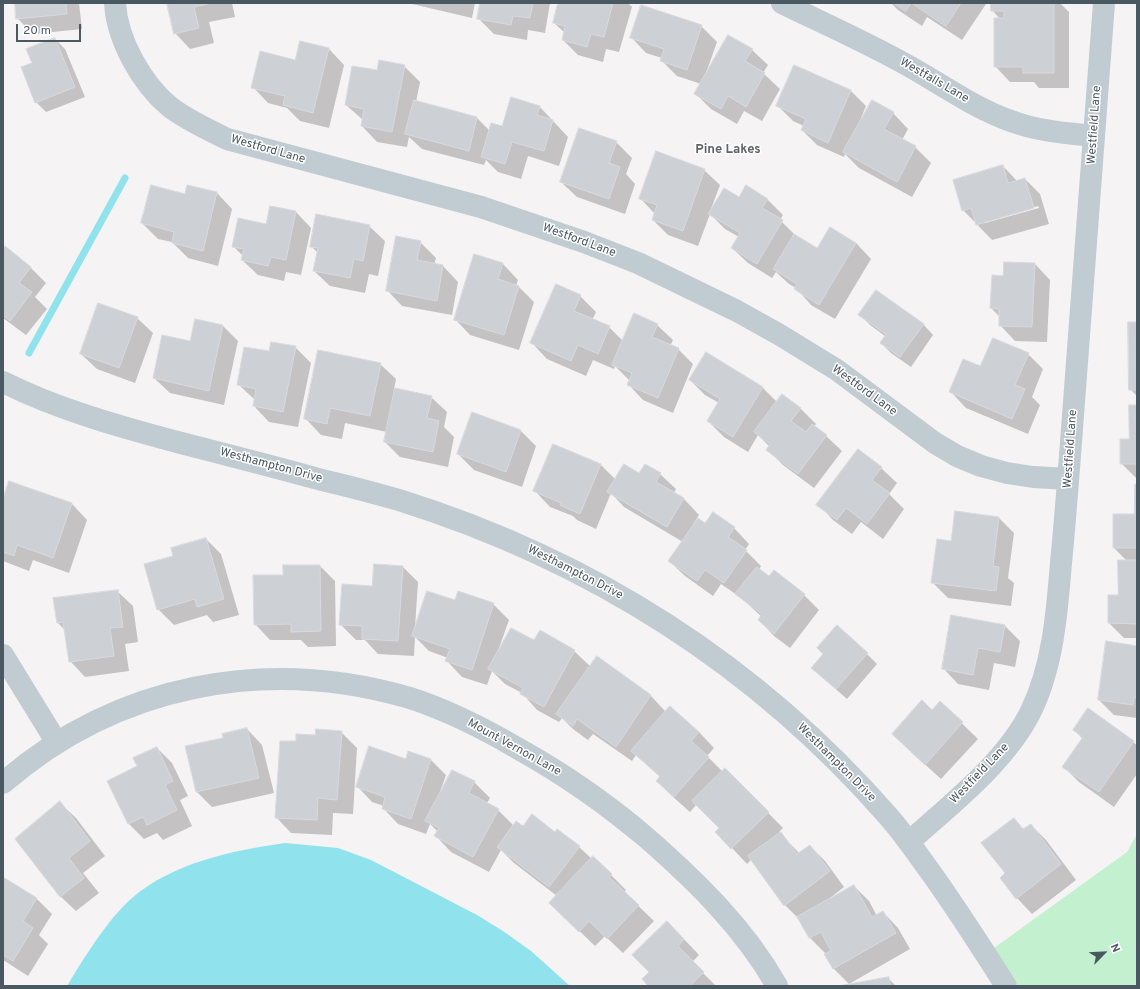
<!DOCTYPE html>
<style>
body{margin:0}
#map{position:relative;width:1140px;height:989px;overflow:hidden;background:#f5f3f3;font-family:Overpass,sans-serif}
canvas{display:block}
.frame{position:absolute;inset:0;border:4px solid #4a5861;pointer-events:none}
.north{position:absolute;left:1084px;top:933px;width:40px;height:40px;-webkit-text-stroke:3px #fff;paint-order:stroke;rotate:66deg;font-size:11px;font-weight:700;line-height:16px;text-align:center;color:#4a5861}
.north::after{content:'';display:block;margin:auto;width:14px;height:18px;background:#4a5861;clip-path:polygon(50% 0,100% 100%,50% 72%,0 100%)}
.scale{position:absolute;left:16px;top:24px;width:65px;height:18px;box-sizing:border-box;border:2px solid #4a5861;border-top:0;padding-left:5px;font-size:12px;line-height:14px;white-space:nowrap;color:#4a5861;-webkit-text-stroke:3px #fff;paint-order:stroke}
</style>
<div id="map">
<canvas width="1140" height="989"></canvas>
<div class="frame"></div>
<div class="north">N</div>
<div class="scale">20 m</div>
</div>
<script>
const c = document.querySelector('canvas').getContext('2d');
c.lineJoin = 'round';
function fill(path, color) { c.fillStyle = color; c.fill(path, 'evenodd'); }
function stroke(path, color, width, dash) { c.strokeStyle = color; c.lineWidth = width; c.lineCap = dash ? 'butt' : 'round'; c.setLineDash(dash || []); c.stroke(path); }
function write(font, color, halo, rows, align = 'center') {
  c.font = font + ' Overpass,sans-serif'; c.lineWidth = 3; c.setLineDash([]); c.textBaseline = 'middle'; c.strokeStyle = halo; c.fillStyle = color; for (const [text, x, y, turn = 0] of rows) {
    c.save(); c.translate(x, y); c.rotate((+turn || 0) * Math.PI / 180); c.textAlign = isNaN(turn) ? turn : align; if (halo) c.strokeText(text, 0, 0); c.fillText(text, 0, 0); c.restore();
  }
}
fill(new Path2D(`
 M 1137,834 L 1137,986 L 1018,986 L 994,948 L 1127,852 Z`), '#c3f1d0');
fill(new Path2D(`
 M 285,843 L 338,848 L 371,860 L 477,915 L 503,931 L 531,951 L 570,986 L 67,986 C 84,958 107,920 132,898 C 172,863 234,850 285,843 Z`), '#90e3ed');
fill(new Path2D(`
 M 16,3 L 79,3 L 82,29 L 33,34 L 17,18 Z
 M 168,3 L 232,3 L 235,17 L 209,22 L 214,43 L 190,49 L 175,33 Z
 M 408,3 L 475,3 L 472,18 Z
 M 481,3 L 550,3 L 545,33 L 528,30 L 527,40 L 494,34 L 479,19 Z
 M 559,3 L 628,3 L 632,7 L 619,52 L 606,49 L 603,62 L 578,55 L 563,40 L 565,33 L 554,23 Z
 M 891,3 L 985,3 L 986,4 L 962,40 L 927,17 L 922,26 L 898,10 Z
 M 992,3 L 1060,3 L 1069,12 L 1069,88 L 1039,88 L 1034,82 L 1010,82 L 995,66 L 1000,19 L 992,10 Z
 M 701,26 L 717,42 L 706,73 L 752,50 L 768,65 L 763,73 L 780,89 L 762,121 L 744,111 L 737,124 L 711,109 L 696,94 L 701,84 L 677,76 L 662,61 L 662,58 L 646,53 L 631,37 Z
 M 55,39 L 65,49 L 85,97 L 46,112 L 36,102 Z
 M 301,42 L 329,49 L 344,65 L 329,128 L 300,121 L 287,108 L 268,103 L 253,87 L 296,61 Z
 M 404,66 L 420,82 L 416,102 L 477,118 L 490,131 L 503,128 L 539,106 L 568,137 L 559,166 L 528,156 L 521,179 L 498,172 L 486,160 L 484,165 L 422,149 L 409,137 L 407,147 L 377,142 L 362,126 L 363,120 L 346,105 L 378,72 Z
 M 795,66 L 851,91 L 866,106 L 861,118 L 893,113 L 908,129 L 902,140 L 915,147 L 931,163 L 912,197 L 859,168 L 845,154 L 844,157 L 817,145 L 802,130 L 804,126 L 793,121 L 777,105 Z
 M 616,142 L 632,158 L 626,174 L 635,184 L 625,214 L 577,197 L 561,182 Z
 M 1003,166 L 1017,181 L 1025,179 L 1040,194 L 1049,224 L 992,240 L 963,210 ZM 1038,206 L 1039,208 L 985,223 L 983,222 Z
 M 704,170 L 720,185 L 711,209 L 739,198 L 768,200 L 783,215 L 780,220 L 797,237 L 817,250 L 856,243 L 871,259 L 835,319 L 811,305 L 796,288 L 789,284 L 776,272 L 772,278 L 748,263 L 732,248 L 739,237 L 725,229 L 710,214 L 698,246 L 668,235 L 653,220 L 655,214 L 640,198 Z
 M 217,193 L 232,209 L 218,266 L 188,258 L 172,242 L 158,239 L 142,223 L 186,195 Z
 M 270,207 L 296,212 L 311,228 L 301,275 L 286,272 L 284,281 L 258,275 L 242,260 L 243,256 L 233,246 L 266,225 Z
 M 369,226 L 385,241 L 378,276 L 369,274 L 365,293 L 330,286 L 314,271 L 318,253 L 311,246 Z
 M 420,242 L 436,258 L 434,265 L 443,266 L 458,282 L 452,315 L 402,306 L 387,290 Z
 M 5,248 L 31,268 L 46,283 L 35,297 L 47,309 L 26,335 L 3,318 L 3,250 Z
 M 475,255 L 503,264 L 518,280 L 516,286 L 519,287 L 534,302 L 519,350 L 470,335 L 455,319 Z
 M 1035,264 L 1050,280 L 1047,342 L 1015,341 L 1000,325 L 1000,317 L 991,308 L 1004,277 Z
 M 580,296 L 596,312 L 592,320 L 609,327 L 623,341 L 657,325 L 673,340 L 670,346 L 678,349 L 693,364 L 673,413 L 643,400 L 628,384 L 630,381 L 615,366 L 614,369 L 593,360 L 586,376 L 547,359 L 532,343 Z
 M 860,315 L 923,324 L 933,335 L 911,367 L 891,353 L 881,343 L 885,336 L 870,325 Z
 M 137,318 L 153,333 L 135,383 L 97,369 L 81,354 Z
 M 1137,323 L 1137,396 L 1130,389 Z
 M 223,326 L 238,341 L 224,405 L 170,393 L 154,378 L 191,342 Z
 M 295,347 L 311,363 L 298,427 L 269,422 L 254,406 L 255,400 L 238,384 L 270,353 Z
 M 706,353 L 763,388 L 777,402 L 800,408 L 816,424 L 814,426 L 826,436 L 842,451 L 814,488 L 783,465 L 768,450 L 770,447 L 758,435 L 748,452 L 724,437 L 708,421 L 719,403 L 705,395 L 690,380 Z
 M 1028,354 L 1043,369 L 1032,397 L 1040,405 L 1028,434 L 966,408 L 951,392 L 981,367 Z
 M 380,364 L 396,379 L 394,389 L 431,397 L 447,412 L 444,427 L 454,437 L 448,467 L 400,457 L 385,442 L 387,432 L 345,423 L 342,439 L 321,435 L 306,419 Z
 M 1137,407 L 1137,479 L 1121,463 L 1130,440 Z
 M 473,413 L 521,431 L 536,446 L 522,487 L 474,470 L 458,454 Z
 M 858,450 L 881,468 L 897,483 L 889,494 L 904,509 L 883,539 L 861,522 L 852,534 L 833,520 L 818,504 Z
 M 601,465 L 616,480 L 640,474 L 645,465 L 660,474 L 676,489 L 674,493 L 684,499 L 699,515 L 694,523 L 734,528 L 749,544 L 745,550 L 761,566 L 759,570 L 769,577 L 804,595 L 819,610 L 790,648 L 774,636 L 759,620 L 762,617 L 740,597 L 721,584 L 713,596 L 685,576 L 669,561 L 683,542 L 624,507 L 611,493 L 596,529 L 577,520 L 573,516 L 550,507 L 535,491 Z
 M 10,482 L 72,504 L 87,520 L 69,573 L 33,560 L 29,571 L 3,561 L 3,502 Z
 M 1137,486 L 1137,638 L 1124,638 L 1109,623 L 1119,596 L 1127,561 L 1114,548 L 1135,516 Z
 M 999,518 L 1014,533 L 1008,578 L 1014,583 L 1011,606 L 948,598 L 932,582 L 952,542 Z
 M 206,539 L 221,554 L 239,615 L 213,622 L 207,615 L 174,625 L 158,609 L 174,556 Z
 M 320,566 L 335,581 L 336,646 L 308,647 L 301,640 L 270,640 L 255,624 L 284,576 Z
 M 403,567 L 418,582 L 415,627 L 456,601 L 493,604 L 509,620 L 498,651 L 534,642 L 574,651 L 591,667 L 597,658 L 651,696 L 666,712 L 699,732 L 714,748 L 707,756 L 723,772 L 725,769 L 783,828 L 779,832 L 800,854 L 810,846 L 825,861 L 844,887 L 830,898 L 830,899 L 854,886 L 869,901 L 877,916 L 883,912 L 898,928 L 910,949 L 849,984 L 833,968 L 826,954 L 810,938 L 799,919 L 785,905 L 751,860 L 747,864 L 732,848 L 716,832 L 720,828 L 697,804 L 690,812 L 672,796 L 657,781 L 660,777 L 636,755 L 632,761 L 593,734 L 588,740 L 573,729 L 562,718 L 559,722 L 537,710 L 522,693 L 505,684 L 492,671 L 487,685 L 462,677 L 447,661 L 448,658 L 429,651 L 415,637 L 414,656 L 378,654 L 365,640 L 356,640 L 340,624 L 373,587 Z
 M 117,591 L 133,606 L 138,642 L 125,644 L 129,671 L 85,677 L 70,661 L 65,630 L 58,623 Z
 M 1005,626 L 1020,641 L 1015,667 L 994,663 L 989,690 L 958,684 L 943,668 Z
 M 1137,647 L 1137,718 L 1114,715 L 1099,700 Z
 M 867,654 L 877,664 L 847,699 L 823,678 Z
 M 940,702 L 978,739 L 941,779 L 908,749 L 932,711 Z
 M 1088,710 L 1137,745 L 1137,774 L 1114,807 L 1079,782 L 1064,767 L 1083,739 L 1074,730 Z
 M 247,729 L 262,745 L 274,793 L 212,807 L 197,792 Z
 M 341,732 L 357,748 L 353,814 L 333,813 L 332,835 L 291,833 L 276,817 L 297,742 L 316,736 Z
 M 157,748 L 172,763 L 188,796 L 180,800 L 192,826 L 163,840 L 157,833 L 144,839 L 129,824 L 108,782 L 139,767 Z
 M 406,760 L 431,760 L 446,775 L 440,792 L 474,782 L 490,798 L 487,803 L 498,810 L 514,826 L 555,834 L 579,847 L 592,859 L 611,875 L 626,890 L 624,892 L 654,921 L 623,953 L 605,936 L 595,946 L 566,918 L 557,896 L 514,863 L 501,850 L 489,872 L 451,852 L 436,836 L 438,832 L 430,824 L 426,834 L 398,824 L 383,808 L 384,806 L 372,802 L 357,786 Z
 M 60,803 L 76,818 L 105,856 L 83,873 L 99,893 L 76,911 L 60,896 Z
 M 1013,819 L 1024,830 L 1031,825 L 1046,840 L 1076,880 L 1032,914 L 1017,898 L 1006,873 Z
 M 3,878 L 37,899 L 52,914 L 39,935 L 48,944 L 28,976 L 3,960 Z
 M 682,937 L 699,955 L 692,962 L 716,986 L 650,986 Z
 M 888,978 L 896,986 L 844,986 Z`), '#0003');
stroke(new Path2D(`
 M 29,353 L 125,178`), '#90e3ed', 7);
const building = new Path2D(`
 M 15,3 L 66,3 L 67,14 L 16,19 Z
 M 167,3 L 212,3 L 194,7 L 199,28 L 174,34 Z
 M 480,3 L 533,3 L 530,18 L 513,16 L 511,25 L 477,19 Z
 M 558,3 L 613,3 L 604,37 L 591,34 L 587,47 L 562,40 L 565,26 L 553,23 Z
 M 894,3 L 911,3 L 906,11 Z
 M 912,3 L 961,3 L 946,26 Z
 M 991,3 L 1054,3 L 1054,73 L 1023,73 L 1023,67 L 994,67 L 994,18 L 1004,18 L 1004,11 L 991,11 Z
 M 641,5 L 702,25 L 687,70 L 660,61 L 664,49 L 630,38 Z
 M 728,35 L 753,49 L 745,61 L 765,73 L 746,107 L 728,96 L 721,109 L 694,94 Z
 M 55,38 L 75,87 L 35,103 L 21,67 L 32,63 L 26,49 Z
 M 300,41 L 329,48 L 313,113 L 283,105 L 285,96 L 251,88 L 260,51 L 295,60 Z
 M 379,60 L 405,65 L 392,132 L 361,126 L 364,109 L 345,105 L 352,66 L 377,70 Z
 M 794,65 L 851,90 L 828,143 L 801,130 L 806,119 L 776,106 Z
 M 511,97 L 540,106 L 537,115 L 553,120 L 544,151 L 512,142 L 505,164 L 481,157 L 491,123 L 502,126 Z
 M 414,100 L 477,117 L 469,151 L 405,134 Z
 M 872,100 L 894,112 L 884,129 L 916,146 L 897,182 L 843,152 Z
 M 579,128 L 617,141 L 609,163 L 620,167 L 609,199 L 560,182 Z
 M 656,151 L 705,169 L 683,231 L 652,220 L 657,205 L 639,199 Z
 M 1003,165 L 1008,183 L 1025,178 L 1034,208 L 976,225 L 971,208 L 962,211 L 953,180 Z
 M 151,185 L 185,194 L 187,185 L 217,192 L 203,251 L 172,243 L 174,232 L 141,223 Z
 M 746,185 L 768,199 L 762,208 L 783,220 L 757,264 L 731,248 L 740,233 L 708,214 L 724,188 L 739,197 Z
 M 270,206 L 296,211 L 286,260 L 271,257 L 268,266 L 241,260 L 244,249 L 232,247 L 238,218 L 266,224 Z
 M 316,214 L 370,225 L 363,261 L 354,259 L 350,278 L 313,271 L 318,248 L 310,247 Z
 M 830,227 L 856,243 L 819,305 L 794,289 L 797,284 L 773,269 L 794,234 L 817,248 Z
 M 396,236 L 421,241 L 417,260 L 443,265 L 437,301 L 386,291 Z
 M 5,246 L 31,267 L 19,283 L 32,292 L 10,321 L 3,315 L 3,249 Z
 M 474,254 L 503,263 L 498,279 L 519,286 L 504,335 L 454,320 Z
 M 1004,262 L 1035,263 L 1032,327 L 999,326 L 999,309 L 990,308 L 992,275 L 1003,276 Z
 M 556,284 L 581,295 L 574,311 L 610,326 L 598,354 L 578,345 L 571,361 L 530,343 Z
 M 876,290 L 924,324 L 900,357 L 880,343 L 886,334 L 858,315 Z
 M 98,303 L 138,317 L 119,368 L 80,354 Z
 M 634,313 L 658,324 L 652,337 L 679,348 L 658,398 L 627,385 L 632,373 L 612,365 Z
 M 195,319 L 223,325 L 209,391 L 153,378 L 162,335 L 190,341 Z
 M 1128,322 L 1137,322 L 1137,390 L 1129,390 Z
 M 993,338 L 1029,353 L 1015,385 L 1025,389 L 1012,419 L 949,392 L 963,359 L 980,366 Z
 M 271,342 L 296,346 L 283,412 L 253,406 L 256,389 L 237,385 L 244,347 L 269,351 Z
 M 318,350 L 381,363 L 370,416 L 330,408 L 327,424 L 304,419 Z
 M 706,352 L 763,387 L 733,437 L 707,421 L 720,399 L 689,380 Z
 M 395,388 L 432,396 L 427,418 L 439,421 L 433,452 L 384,442 Z
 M 782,394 L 801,408 L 791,421 L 806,432 L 812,424 L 827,435 L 798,474 L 766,450 L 770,444 L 754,432 Z
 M 1129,405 L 1137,405 L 1137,464 L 1120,464 L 1120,439 L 1129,439 Z
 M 472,412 L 521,430 L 506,472 L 457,454 Z
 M 553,444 L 601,464 L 580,514 L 560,505 L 561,503 L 533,491 Z
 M 858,449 L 882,467 L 872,480 L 890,493 L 867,524 L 846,508 L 837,520 L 816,505 Z
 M 624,464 L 639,473 L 645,464 L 661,473 L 656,482 L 684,498 L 667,527 L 607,492 Z
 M 9,481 L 72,503 L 53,558 L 17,545 L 14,556 L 3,552 L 3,499 Z
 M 1135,484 L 1137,485 L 1137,548 L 1113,548 L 1113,514 L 1134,514 Z
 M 955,511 L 999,517 L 993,566 L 999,567 L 996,591 L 931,583 L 937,539 L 951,541 Z
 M 713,512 L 735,527 L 728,537 L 747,550 L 724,583 L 705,570 L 697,581 L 668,561 L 698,518 L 705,523 Z
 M 206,538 L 224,599 L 197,607 L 195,599 L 157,610 L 144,564 L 173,556 L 171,548 Z
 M 1118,560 L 1137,560 L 1137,624 L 1108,623 L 1108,595 L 1118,595 Z
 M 374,564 L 403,566 L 398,641 L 362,639 L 362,626 L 339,625 L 342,584 L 372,586 Z
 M 283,565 L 320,565 L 321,631 L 291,632 L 291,624 L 254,625 L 253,575 L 283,575 Z
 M 757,567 L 769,576 L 774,570 L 805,594 L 774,634 L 758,620 L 762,614 L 735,594 Z
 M 118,590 L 123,627 L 110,628 L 114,656 L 69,662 L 63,622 L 57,623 L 53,598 Z
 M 427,591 L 455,600 L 458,591 L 494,603 L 472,670 L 445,661 L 450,649 L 412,636 Z
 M 951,615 L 1005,625 L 1000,652 L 978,648 L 973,675 L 942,669 Z
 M 837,625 L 868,653 L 836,689 L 811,668 L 823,654 L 817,648 Z
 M 511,628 L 534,640 L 540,630 L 575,650 L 544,707 L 520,694 L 523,688 L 488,669 Z
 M 1106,641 L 1137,646 L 1137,698 L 1134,697 L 1133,705 L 1098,700 Z
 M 597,656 L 651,695 L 616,747 L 577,719 L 573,726 L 556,714 Z
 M 922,700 L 932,710 L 940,701 L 963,722 L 925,765 L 892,734 Z
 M 670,706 L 699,732 L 691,741 L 709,757 L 674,797 L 656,781 L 660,776 L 631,751 Z
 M 1088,708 L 1134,741 L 1099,792 L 1062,767 L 1083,737 L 1073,730 Z
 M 247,728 L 259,778 L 196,792 L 185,746 L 223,738 L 222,734 Z
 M 316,729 L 342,731 L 337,800 L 318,798 L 317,820 L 275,818 L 280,741 L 296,741 L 296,734 L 315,735 Z
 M 369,746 L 406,759 L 408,751 L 431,759 L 411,819 L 382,809 L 385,797 L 356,787 Z
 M 157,747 L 173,781 L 165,785 L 177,810 L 147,825 L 143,817 L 128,824 L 107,781 L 137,766 L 133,758 Z
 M 725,768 L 769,812 L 731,849 L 715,832 L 719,828 L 692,801 Z
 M 452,770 L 475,781 L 469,793 L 499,809 L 473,857 L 434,836 L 439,828 L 425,821 Z
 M 60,801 L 90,841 L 69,858 L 84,878 L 60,897 L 15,839 Z
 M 532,814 L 555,832 L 557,829 L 580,846 L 549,887 L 497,847 L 516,821 L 523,826 Z
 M 1014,818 L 1023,829 L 1031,824 L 1061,864 L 1016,899 L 1000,878 L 1005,873 L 981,843 Z
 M 781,832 L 797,854 L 810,845 L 830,871 L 784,906 L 748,856 Z
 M 593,856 L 612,874 L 609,877 L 639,905 L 607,939 L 589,921 L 579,932 L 549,903 Z
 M 3,877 L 37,898 L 23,921 L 33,928 L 13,961 L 3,955 Z
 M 854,885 L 872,917 L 883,911 L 896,933 L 833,969 L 824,954 L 831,951 L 821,932 L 809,938 L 797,917 Z
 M 667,921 L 684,939 L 678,946 L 704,972 L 690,986 L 648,986 L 642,979 L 649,972 L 632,955 Z
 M 889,977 L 890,986 L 839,986 Z`);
fill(building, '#cdd0d5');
stroke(building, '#d7d9de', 1);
stroke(new Path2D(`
 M 115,3 C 117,40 142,84 170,107 C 187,120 207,129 227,139 L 481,207 L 584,242 L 638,263 L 737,311 L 780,335 L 837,370 L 935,443 L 957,456 L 981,466 L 1007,473 L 1033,477 L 1068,479
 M 782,3 C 823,23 866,42 907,65 C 941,84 974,108 1011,121 C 1037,131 1066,133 1094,136
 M 3,382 C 59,410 121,427 181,443 C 228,455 275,467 322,480 C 348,486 374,493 399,500 C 590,560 756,665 888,816 C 904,834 918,855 932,874 C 958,911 982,948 1006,986
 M 3,655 L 57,743
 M 3,783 C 117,684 266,656 410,698 C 447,710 483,728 517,748 C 564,774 607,804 648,839 C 697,882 745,929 777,986
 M 909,842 C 950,805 1006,762 1031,711 C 1053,666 1057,612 1061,563 C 1065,522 1068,482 1071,442 C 1082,296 1093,149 1104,3`), '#c1cbd2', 22);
write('12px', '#4a5861', '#fff', [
 ["Westfalls Lane",934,81,30],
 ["Westfield Lane",1095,125,-86],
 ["Westford Lane",268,150,16],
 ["Westford Lane",579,241,20],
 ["Westford Lane",864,391,36],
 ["Westfield Lane",1071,449,-86],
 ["Westhampton Drive",271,466,15],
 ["Westhampton Drive",575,573,27],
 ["Mount Vernon Lane",514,748,29],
 ["Westhampton Drive",836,763,45],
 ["Westfield Lane",980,774,-46]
]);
write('bold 13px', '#5f6468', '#fff', [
 ["Pine Lakes",728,150]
]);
</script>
